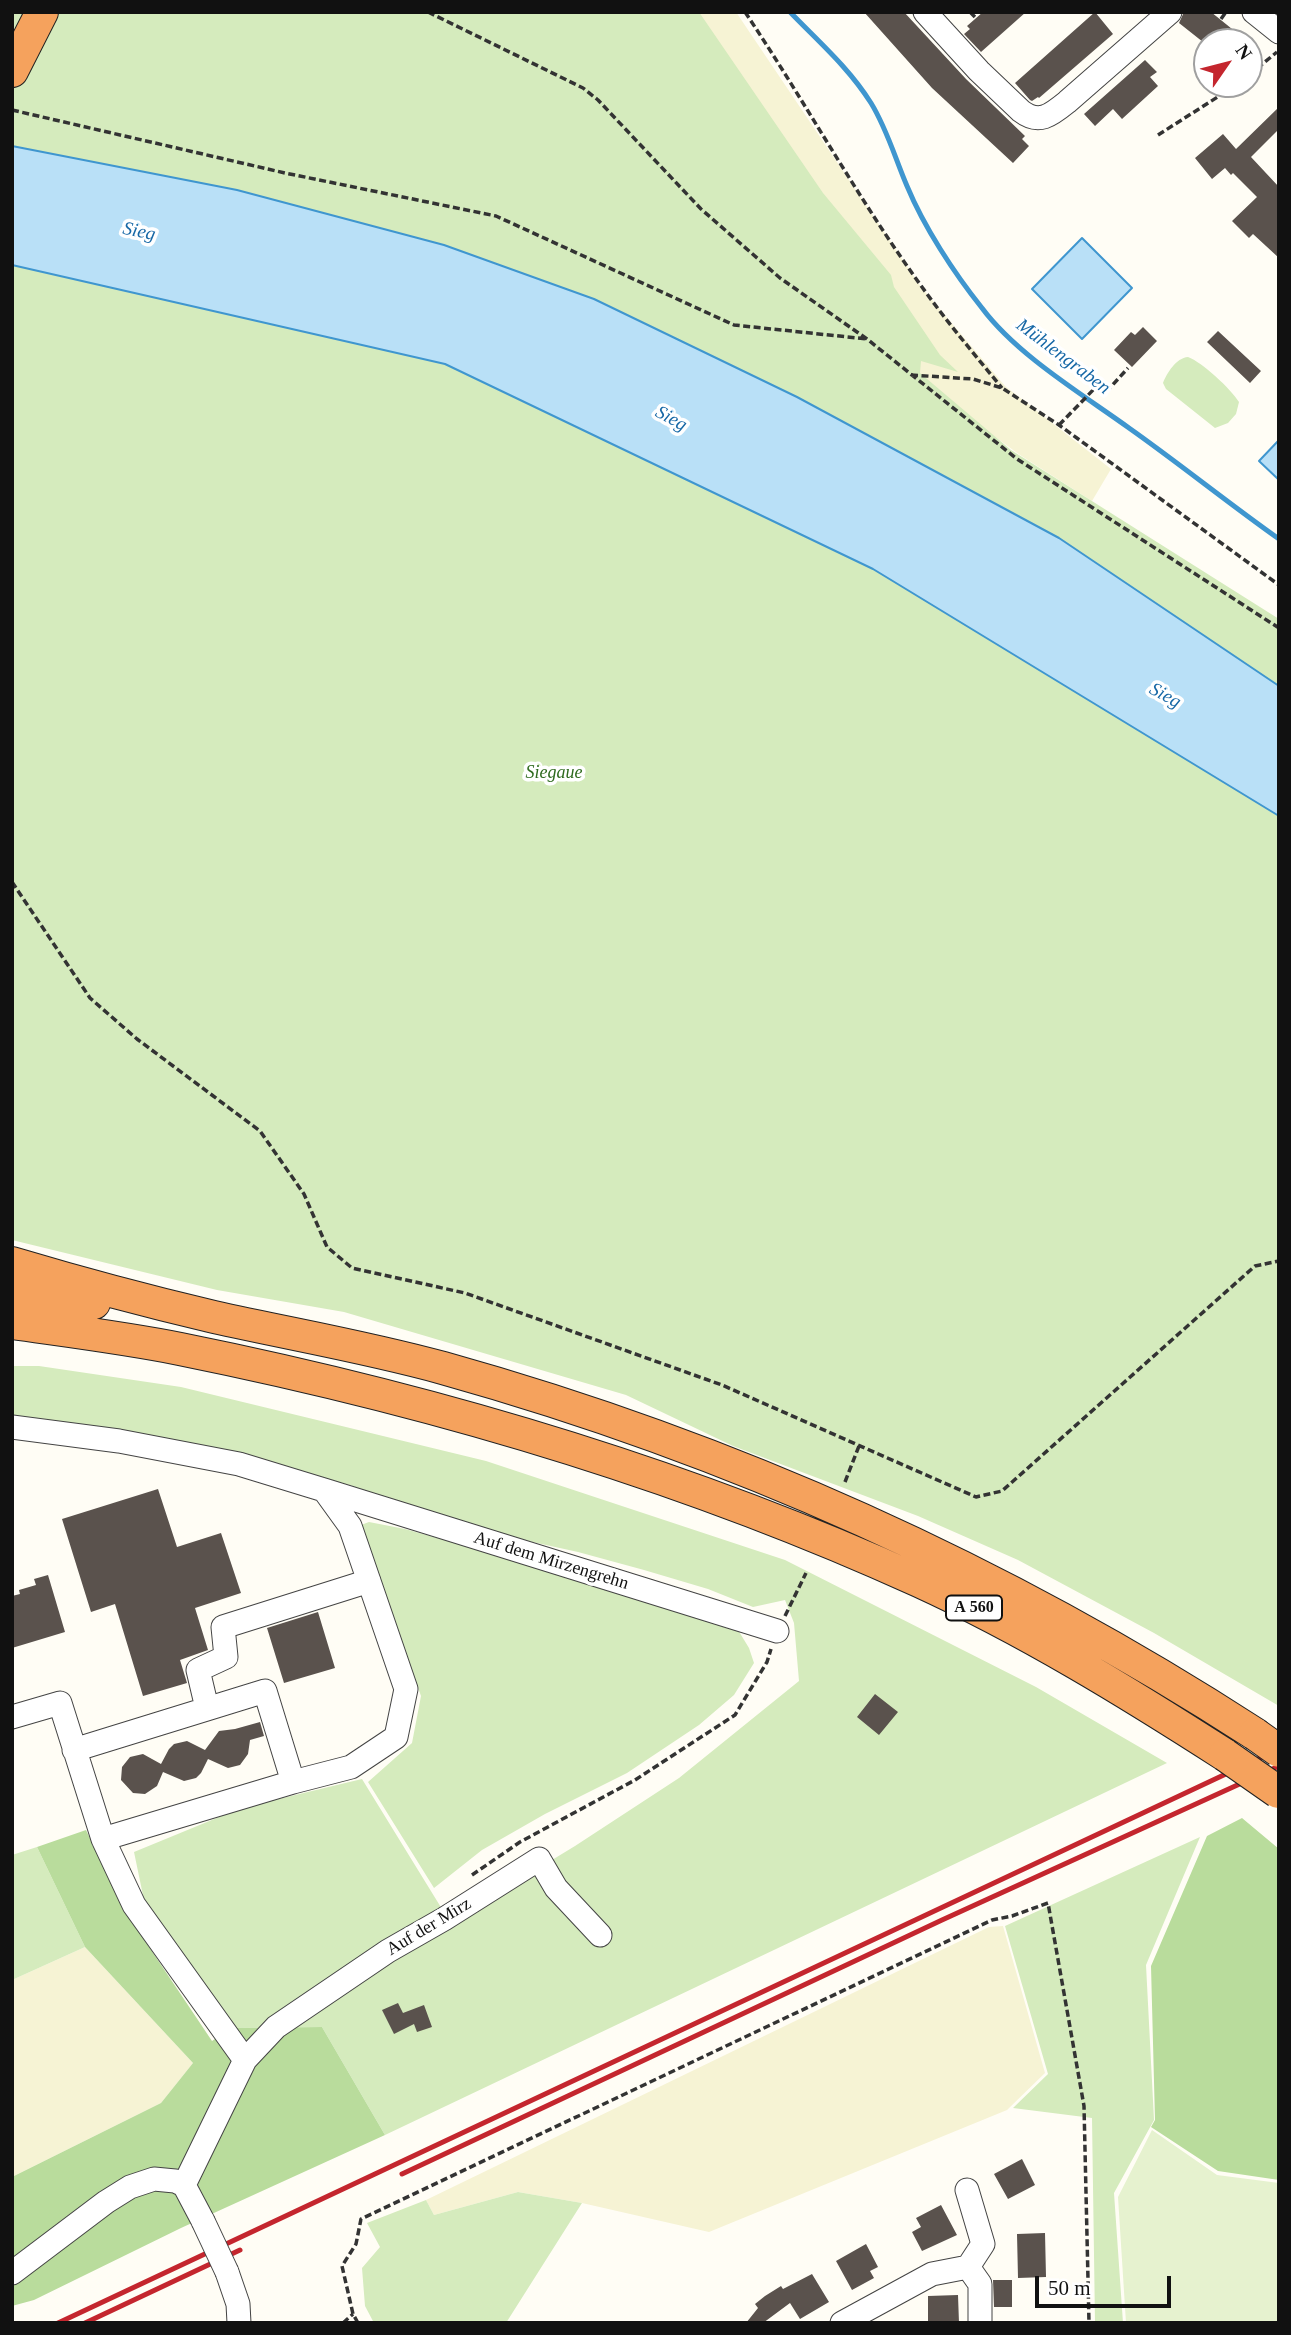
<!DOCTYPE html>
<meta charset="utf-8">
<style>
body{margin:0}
#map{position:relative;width:1291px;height:2335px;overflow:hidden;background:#fffdf5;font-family:"Times New Roman",serif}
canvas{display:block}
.frame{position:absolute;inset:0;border:14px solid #111;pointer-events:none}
.north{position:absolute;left:1193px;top:28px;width:70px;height:70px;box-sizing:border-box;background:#fff;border:2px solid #a0a0a0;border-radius:50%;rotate:55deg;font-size:19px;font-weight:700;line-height:28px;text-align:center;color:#111}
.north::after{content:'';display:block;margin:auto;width:24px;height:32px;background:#c4262e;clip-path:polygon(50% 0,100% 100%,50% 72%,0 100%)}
.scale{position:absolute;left:1035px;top:2276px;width:136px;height:32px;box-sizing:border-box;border:4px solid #111;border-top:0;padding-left:9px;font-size:21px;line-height:24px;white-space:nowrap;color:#111;-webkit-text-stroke:5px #fff;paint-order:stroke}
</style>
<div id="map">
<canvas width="1291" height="2335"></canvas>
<div class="frame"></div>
<div class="north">N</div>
<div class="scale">50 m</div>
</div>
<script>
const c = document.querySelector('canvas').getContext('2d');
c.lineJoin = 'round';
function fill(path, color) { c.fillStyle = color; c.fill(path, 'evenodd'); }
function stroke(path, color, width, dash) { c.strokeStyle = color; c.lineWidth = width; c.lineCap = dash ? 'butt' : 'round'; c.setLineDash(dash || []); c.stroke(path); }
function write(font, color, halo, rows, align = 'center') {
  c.font = font + ' "Times New Roman",serif'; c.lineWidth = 7; c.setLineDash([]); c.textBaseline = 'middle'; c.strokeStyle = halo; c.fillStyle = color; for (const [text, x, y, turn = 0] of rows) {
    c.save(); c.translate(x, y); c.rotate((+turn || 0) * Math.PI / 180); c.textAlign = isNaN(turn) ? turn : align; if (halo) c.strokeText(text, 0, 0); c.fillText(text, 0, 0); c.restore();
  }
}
fill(new Path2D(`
 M 440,12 L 736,12 L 921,287 L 1005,386 L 1111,469 L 1092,501 L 1020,455 L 976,423 Z
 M 1003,1926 L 1045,2073 L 1007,2110 L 709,2232 L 582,2203 L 518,2192 L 434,2215 L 426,2200 L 989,1927 Z
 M 85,1947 L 193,2063 L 161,2103 L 12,2177 L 12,1980 Z`), '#f6f3d4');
fill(new Path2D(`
 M 12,12 L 699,12 L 823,193 L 891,275 L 894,287 L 940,355 L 958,372 L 921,361 L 920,373 L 1011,450 L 1279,619 L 1279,1706 L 1154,1633 L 1018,1560 L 918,1516 L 733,1446 L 626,1395 L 344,1312 L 217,1290 L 12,1240 Z
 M 1188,357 C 1202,362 1231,389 1239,402 L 1236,414 L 1228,423 L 1215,428 L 1166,389 L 1163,383 C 1167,373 1176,358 1188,357 Z
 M 12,1366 L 39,1366 L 181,1387 L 486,1461 L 785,1560 L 1036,1687 L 1167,1763 L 385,2135 L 322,2027 L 231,2028 L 145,1905 L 134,1852 L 241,1808 L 362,1779 L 450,1922 L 575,1846 L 679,1778 L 799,1681 L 794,1623 L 785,1600 L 753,1607 L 708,1589 L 644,1570 L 578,1552 L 496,1534 L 429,1514 L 350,1485 L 12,1418 Z
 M 369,1522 L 405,1529 L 574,1576 L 735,1625 L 749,1648 L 754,1663 L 734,1695 L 699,1725 L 627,1773 L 545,1814 L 482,1850 L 434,1888 L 368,1782 L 412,1743 L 421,1696 L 361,1525 Z
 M 1200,1837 L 1146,1965 L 1154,2120 L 1114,2193 L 1123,2323 L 1095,2323 L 1092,2118 L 1013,2108 L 1048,2074 L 1005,1926 Z
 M 37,1847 L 85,1947 L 12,1980 L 12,1855 Z
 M 518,2192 L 582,2203 L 506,2323 L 374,2323 L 365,2306 L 362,2268 L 380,2247 L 367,2223 L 426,2200 L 434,2215 Z`), '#d5ebbd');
fill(new Path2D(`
 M 1242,1818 L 1279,1849 L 1279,2180 L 1218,2171 L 1151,2127 L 1155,2120 L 1151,1966 L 1207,1836 Z
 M 86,1830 L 125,1911 L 212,2041 L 231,2028 L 322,2027 L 385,2135 L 181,2228 L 34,2300 L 12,2306 L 12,2177 L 161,2103 L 193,2063 L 85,1947 L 37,1847 Z`), '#b9dc9c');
fill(new Path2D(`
 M 1152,2130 L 1217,2175 L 1279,2183 L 1279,2323 L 1126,2323 L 1118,2197 Z`), '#e6f2cf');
const water = new Path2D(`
 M 12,146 L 237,190 L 444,245 L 594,299 L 797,397 L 1059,538 L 1279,686 L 1279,816 L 873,569 L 445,364 L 12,265 Z
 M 1082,238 L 1132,288 L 1082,339 L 1032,289 Z
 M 1279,440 L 1279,480 L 1259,461 Z`);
fill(water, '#b9e0f7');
stroke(water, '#3f96cf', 2);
stroke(new Path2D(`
 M 790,12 C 819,42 849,68 871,103 C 887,129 895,158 907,186 C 924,227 954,273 982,308 C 1017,355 1082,394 1129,428 C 1180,464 1228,503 1279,539`), '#3f96cf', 5);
fill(new Path2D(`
 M 864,12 L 904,12 L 966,79 L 1025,136 L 1022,139 L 1029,146 L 1013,163 L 932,88 Z
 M 983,12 L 1026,12 L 981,52 L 964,34 L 970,29 L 967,26 Z
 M 1095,12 L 1113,34 L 1039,98 L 1038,97 L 1032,101 L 1030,100 L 1015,83 Z
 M 1184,12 L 1211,12 L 1237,33 L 1230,42 L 1203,42 L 1179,23 Z
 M 1145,60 L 1157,72 L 1150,77 L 1158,86 L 1122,119 L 1113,109 L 1095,126 L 1084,114 Z
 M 1279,107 L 1279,129 L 1251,157 L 1279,187 L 1279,258 L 1253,234 L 1249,238 L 1232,221 L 1257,197 L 1233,173 L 1231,175 L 1225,168 L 1212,179 L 1195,158 L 1223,134 L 1236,149 Z
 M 1143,327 L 1157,341 L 1132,367 L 1114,350 L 1131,332 L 1135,335 Z
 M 1218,331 L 1261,371 L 1250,383 L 1207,342 Z
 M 158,1489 L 177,1547 L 221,1533 L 241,1593 L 195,1608 L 208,1650 L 180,1660 L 187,1683 L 143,1696 L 115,1604 L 91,1612 L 62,1519 Z
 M 48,1575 L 65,1632 L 12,1648 L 12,1596 L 20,1594 L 19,1590 L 36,1585 L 34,1579 Z
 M 318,1612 L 335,1668 L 284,1683 L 267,1628 Z
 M 875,1694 L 898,1712 L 879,1735 L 857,1717 Z
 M 260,1722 L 264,1736 L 250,1740 L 248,1754 L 240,1765 L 228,1768 L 208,1759 L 201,1773 L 196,1778 L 184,1781 L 163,1772 L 157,1786 L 145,1794 L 133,1793 L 121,1780 L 122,1767 L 130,1757 L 143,1754 L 161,1764 L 169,1749 L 174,1744 L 187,1741 L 205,1750 L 219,1731 L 235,1729 Z
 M 398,2003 L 403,2013 L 424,2005 L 432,2027 L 417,2032 L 414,2024 L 394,2034 L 382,2010 Z
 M 1022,2159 L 1035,2185 L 1008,2199 L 994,2174 Z
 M 941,2205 L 957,2235 L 922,2251 L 912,2232 L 921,2227 L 916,2218 Z
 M 1045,2233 L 1046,2277 L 1018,2278 L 1017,2234 Z
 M 866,2244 L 878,2267 L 870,2271 L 874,2278 L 852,2290 L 836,2261 Z
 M 812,2274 L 829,2302 L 800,2319 L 790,2303 L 763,2323 L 746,2323 L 758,2308 L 755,2304 L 765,2296 L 781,2286 L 783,2289 Z
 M 993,2280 L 1012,2280 L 1012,2307 L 994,2307 Z
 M 958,2295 L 959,2323 L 928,2323 L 928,2296 Z`), '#5a524d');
const minor = new Path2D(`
 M 925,12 L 979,71 L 1021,111 C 1039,125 1051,115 1067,102 L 1170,12
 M 1254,12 L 1279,32
 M 12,1427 L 119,1441 L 239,1464 L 324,1490 L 350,1526 L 406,1689 L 396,1737 L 351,1767 L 293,1782 L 103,1839
 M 324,1490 L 777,1631
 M 207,1708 L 198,1670 L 226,1657 L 223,1627 L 369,1581
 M 12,1717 L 60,1703 L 103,1839 L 134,1905 L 245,2060
 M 74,1750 L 265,1691 L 293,1782
 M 184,2185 L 245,2060 L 276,2027 L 388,1951 L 444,1919 L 539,1859 L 556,1888 L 600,1935
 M 967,2190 L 983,2244 L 968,2267
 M 968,2267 L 980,2284 L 980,2323
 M 227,2272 L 238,2304 L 239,2323
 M 12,2273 L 106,2202 L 130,2187 L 154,2179 L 175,2181 L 184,2185 L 203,2221
 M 842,2323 L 932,2274 L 968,2267`);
const highway = new Path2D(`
 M 12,71 L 42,12
 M 12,1263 C 79,1283 146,1301 214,1317 C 290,1334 367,1347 443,1368 C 733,1449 1003,1571 1255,1734
 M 12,1293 L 94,1303
 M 12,1323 C 68,1331 125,1338 180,1349 C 433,1400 684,1474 919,1581 C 1026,1630 1127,1692 1225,1755`);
stroke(minor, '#444', 25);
stroke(highway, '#222', 34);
stroke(new Path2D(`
 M 428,12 L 583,88 L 598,100 L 701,209 L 780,278 L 867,339 L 1017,459 L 1279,628
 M 745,12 C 806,103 858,199 922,287 C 947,322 975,355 1002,388
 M 970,12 L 976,18
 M 1221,19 L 1226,12
 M 1249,75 L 1277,52
 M 12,110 L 285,173 L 496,216 L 734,325 L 867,339
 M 1158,135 L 1238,84
 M 911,375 L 973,379 L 1002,388 L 1059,425 L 1279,585
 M 1059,425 L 1095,388 L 1100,386 L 1108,390 L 1128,368
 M 12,882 L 90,998 L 137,1039 L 260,1131 L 304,1194 L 327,1247 L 352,1268 L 465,1293 L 722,1385 L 976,1497 L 1002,1491 L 1255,1266 L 1279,1261
 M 845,1482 L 859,1446
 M 785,1616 L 806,1573
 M 472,1875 L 520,1842 L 635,1780 L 735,1715 L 767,1662 L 771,1649
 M 343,2323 L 353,2314
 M 358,2323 L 353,2314 L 342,2266 L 356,2244 L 361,2219 L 992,1920 L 1012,1916 L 1048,1903 L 1084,2106 L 1089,2323`), '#333', 3.5, [7, 3.5]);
stroke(minor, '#fff', 23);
stroke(highway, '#f5a25d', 32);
stroke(new Path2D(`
 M 402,2174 L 942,1920 L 1279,1766
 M 58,2323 L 1279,1749
 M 85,2323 L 240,2250`), '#c4262e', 5);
const minorBridge = new Path2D(`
 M 203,2221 L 227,2272`);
const highwayBridge = new Path2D(`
 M 1255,1734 L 1279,1751
 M 1225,1755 L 1278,1792`);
stroke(minorBridge, '#444', 25, []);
stroke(highwayBridge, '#222', 34, []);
stroke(minorBridge, '#fff', 23);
stroke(highwayBridge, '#f5a25d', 32);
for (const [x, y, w] of [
 [974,1608,56]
]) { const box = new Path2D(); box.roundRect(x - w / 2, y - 12.5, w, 25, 5); c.fillStyle = '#fff'; c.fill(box); stroke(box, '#111', 2); }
write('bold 16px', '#111', null, [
 ["A 560",974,1608]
]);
write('italic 18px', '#2f6b1f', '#fff', [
 ["Siegaue",554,773]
]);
write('18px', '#111', '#fff', [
 ["Auf dem Mirzengrehn",551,1561,17],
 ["Auf der Mirz",429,1927,-31]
]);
write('italic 19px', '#1768a6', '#fff', [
 ["Sieg",139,232,12],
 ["Mühlengraben",1063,357,37],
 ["Sieg",671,419,29],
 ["Sieg",1165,696,29]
]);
</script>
